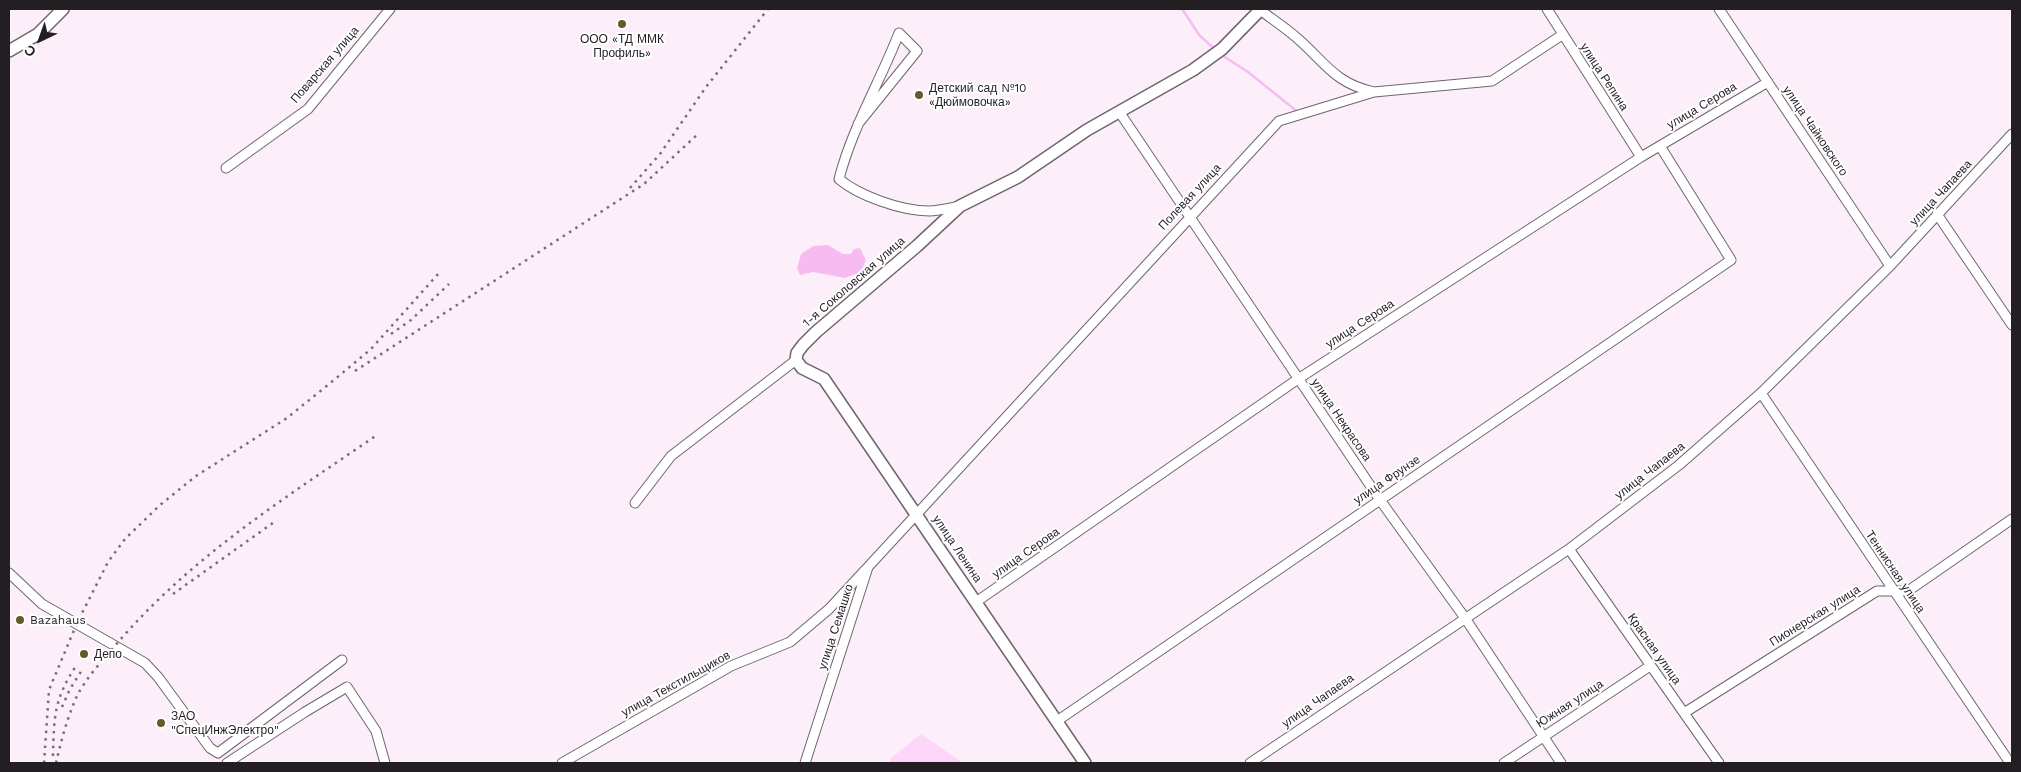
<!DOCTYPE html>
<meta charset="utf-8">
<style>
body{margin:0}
#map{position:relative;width:2021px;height:772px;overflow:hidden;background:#fceffa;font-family:"Work Sans",sans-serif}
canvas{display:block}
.frame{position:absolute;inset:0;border:10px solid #221e22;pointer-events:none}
.north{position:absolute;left:15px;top:15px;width:50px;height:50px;-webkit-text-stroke:4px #fff;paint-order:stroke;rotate:222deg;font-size:14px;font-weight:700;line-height:20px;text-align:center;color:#221e22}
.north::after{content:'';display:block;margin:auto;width:18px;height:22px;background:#221e22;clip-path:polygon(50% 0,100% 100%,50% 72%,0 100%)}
</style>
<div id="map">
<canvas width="2021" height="772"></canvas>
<div class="frame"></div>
<div class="north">С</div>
</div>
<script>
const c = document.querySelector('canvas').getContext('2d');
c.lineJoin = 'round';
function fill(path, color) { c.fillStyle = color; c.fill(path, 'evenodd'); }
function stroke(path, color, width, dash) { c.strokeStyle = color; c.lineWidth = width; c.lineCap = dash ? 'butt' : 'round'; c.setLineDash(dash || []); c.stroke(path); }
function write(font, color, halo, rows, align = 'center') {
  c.font = font + ' "Work Sans",sans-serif'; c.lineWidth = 4; c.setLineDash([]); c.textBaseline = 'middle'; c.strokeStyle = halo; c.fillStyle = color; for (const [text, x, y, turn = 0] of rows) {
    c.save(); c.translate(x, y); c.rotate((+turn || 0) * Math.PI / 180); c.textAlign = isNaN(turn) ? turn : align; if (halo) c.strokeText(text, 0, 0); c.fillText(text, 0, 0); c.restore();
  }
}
fill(new Path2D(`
 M 921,734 L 963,763 L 889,763 L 891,758 Z`), '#fed6f9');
fill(new Path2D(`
 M 828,245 L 843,254 L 851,254 L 854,249 L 860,248 L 866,260 L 861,272 L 845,278 L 813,272 L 800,275 L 797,268 L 801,254 L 813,246 Z`), '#f7bbf1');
stroke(new Path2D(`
 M 1182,9 L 1200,36 L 1216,50
 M 1220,54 L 1248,72 L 1299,113`), '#f7bbf1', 2.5);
const minor = new Path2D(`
 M 1547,9 L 1641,157
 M 1719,9 L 1890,266
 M 1260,10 C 1272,19 1286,28 1297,38 C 1325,62 1334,83 1374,92
 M 1120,113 L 1380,500 L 1465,618 L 1561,763
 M 858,124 L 917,51 L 899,33 C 880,82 852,128 839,179 C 859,196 902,211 929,211 C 939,211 950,208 960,206
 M 226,168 L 308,109 L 390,9
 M 1937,214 L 2012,325
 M 1761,393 L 2010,763
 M 635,503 L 671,456 L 796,360
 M 1569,549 L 1719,763
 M 9,573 L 42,604 L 145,663 L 158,677 L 210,748 L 218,753 L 342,660
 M 976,602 L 1298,379 L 1641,157 L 1768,82
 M 1684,713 L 1877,591 L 1908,591 L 2012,519
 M 1057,721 L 1731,260 L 1660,146
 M 227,763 L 305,712 L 347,687 L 376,731 L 385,763
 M 562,763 L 731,666 L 790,642 L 829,609 L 866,569
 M 805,763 L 868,567 L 1279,121 L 1374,92 L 1492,81 L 1562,35
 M 1250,763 L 1569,549 L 1679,465 L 1761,393 L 1890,266 L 2012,134
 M 1504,763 L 1650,666`);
const tertiary = new Path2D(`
 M 9,51 L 38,34 L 63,9
 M 1085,763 L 824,379 L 802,368 L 796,360 L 797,353 L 803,345 L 816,332 L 917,246 L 960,206 L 1018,177 L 1087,130 L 1193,70 L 1222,49 L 1261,9`);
stroke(minor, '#6f656e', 11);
stroke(tertiary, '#6f656e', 14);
stroke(minor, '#fff', 9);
stroke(tertiary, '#fff', 11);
stroke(new Path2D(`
 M 630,188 L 660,154 L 706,87 L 768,9
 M 391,334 L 411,320 L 449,284
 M 355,371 L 644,184 L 698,134
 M 173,594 L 277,520
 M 62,707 L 70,689 L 82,670
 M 53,756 C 54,717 54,699 76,666
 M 44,763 L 49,690 L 77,623 L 108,562 L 125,539 L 160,505 L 196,476 L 287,418 L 334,380 L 371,349 L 439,273
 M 56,763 C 61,741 67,719 76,698 C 86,677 105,658 120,640 C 194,555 285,498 377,435`), '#776f76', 2.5, [2.5, 5]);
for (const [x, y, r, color] of [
 [622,24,5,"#645c28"],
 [919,95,5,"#645c28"],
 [20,620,5,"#645c28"],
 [84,654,5,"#645c28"],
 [161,723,5,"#645c28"]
]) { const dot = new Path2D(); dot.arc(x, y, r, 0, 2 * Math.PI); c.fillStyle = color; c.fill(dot); stroke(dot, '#fff', 2); }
write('12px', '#221e22', '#fff', [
 ["ООО «ТД ММК",622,39,"center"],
 ["Профиль»",622,53,"center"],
 ["Детский сад №10",929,88],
 ["«Дюймовочка»",929,102],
 ["Bazahaus",30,620],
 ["Депо",94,654],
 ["ЗАО",171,716],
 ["\"СпецИнжЭлектро\"",171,730]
], 'left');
write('12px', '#221e22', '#fff', [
 ["Поварская улица",325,65,-49],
 ["улица Репина",1604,77,57],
 ["улица Серова",1702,106,-31],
 ["улица Чайковского",1815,131,56],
 ["улица Чапаева",1941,193,-47],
 ["Полевая улица",1190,197,-47],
 ["1-я Соколовская улица",854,282,-41],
 ["улица Серова",1360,324,-33],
 ["улица Некрасова",1341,420,56],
 ["улица Чапаева",1650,471,-38],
 ["улица Фрунзе",1387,480,-34],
 ["улица Ленина",957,549,56],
 ["улица Серова",1026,553,-35],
 ["Теннисная улица",1895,572,56],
 ["Пионерская улица",1815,616,-32],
 ["улица Семашко",836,627,-72],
 ["Красная улица",1654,649,55],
 ["улица Текстильщиков",676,684,-29],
 ["улица Чапаева",1318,701,-35],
 ["Южная улица",1570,704,-33]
]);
</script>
